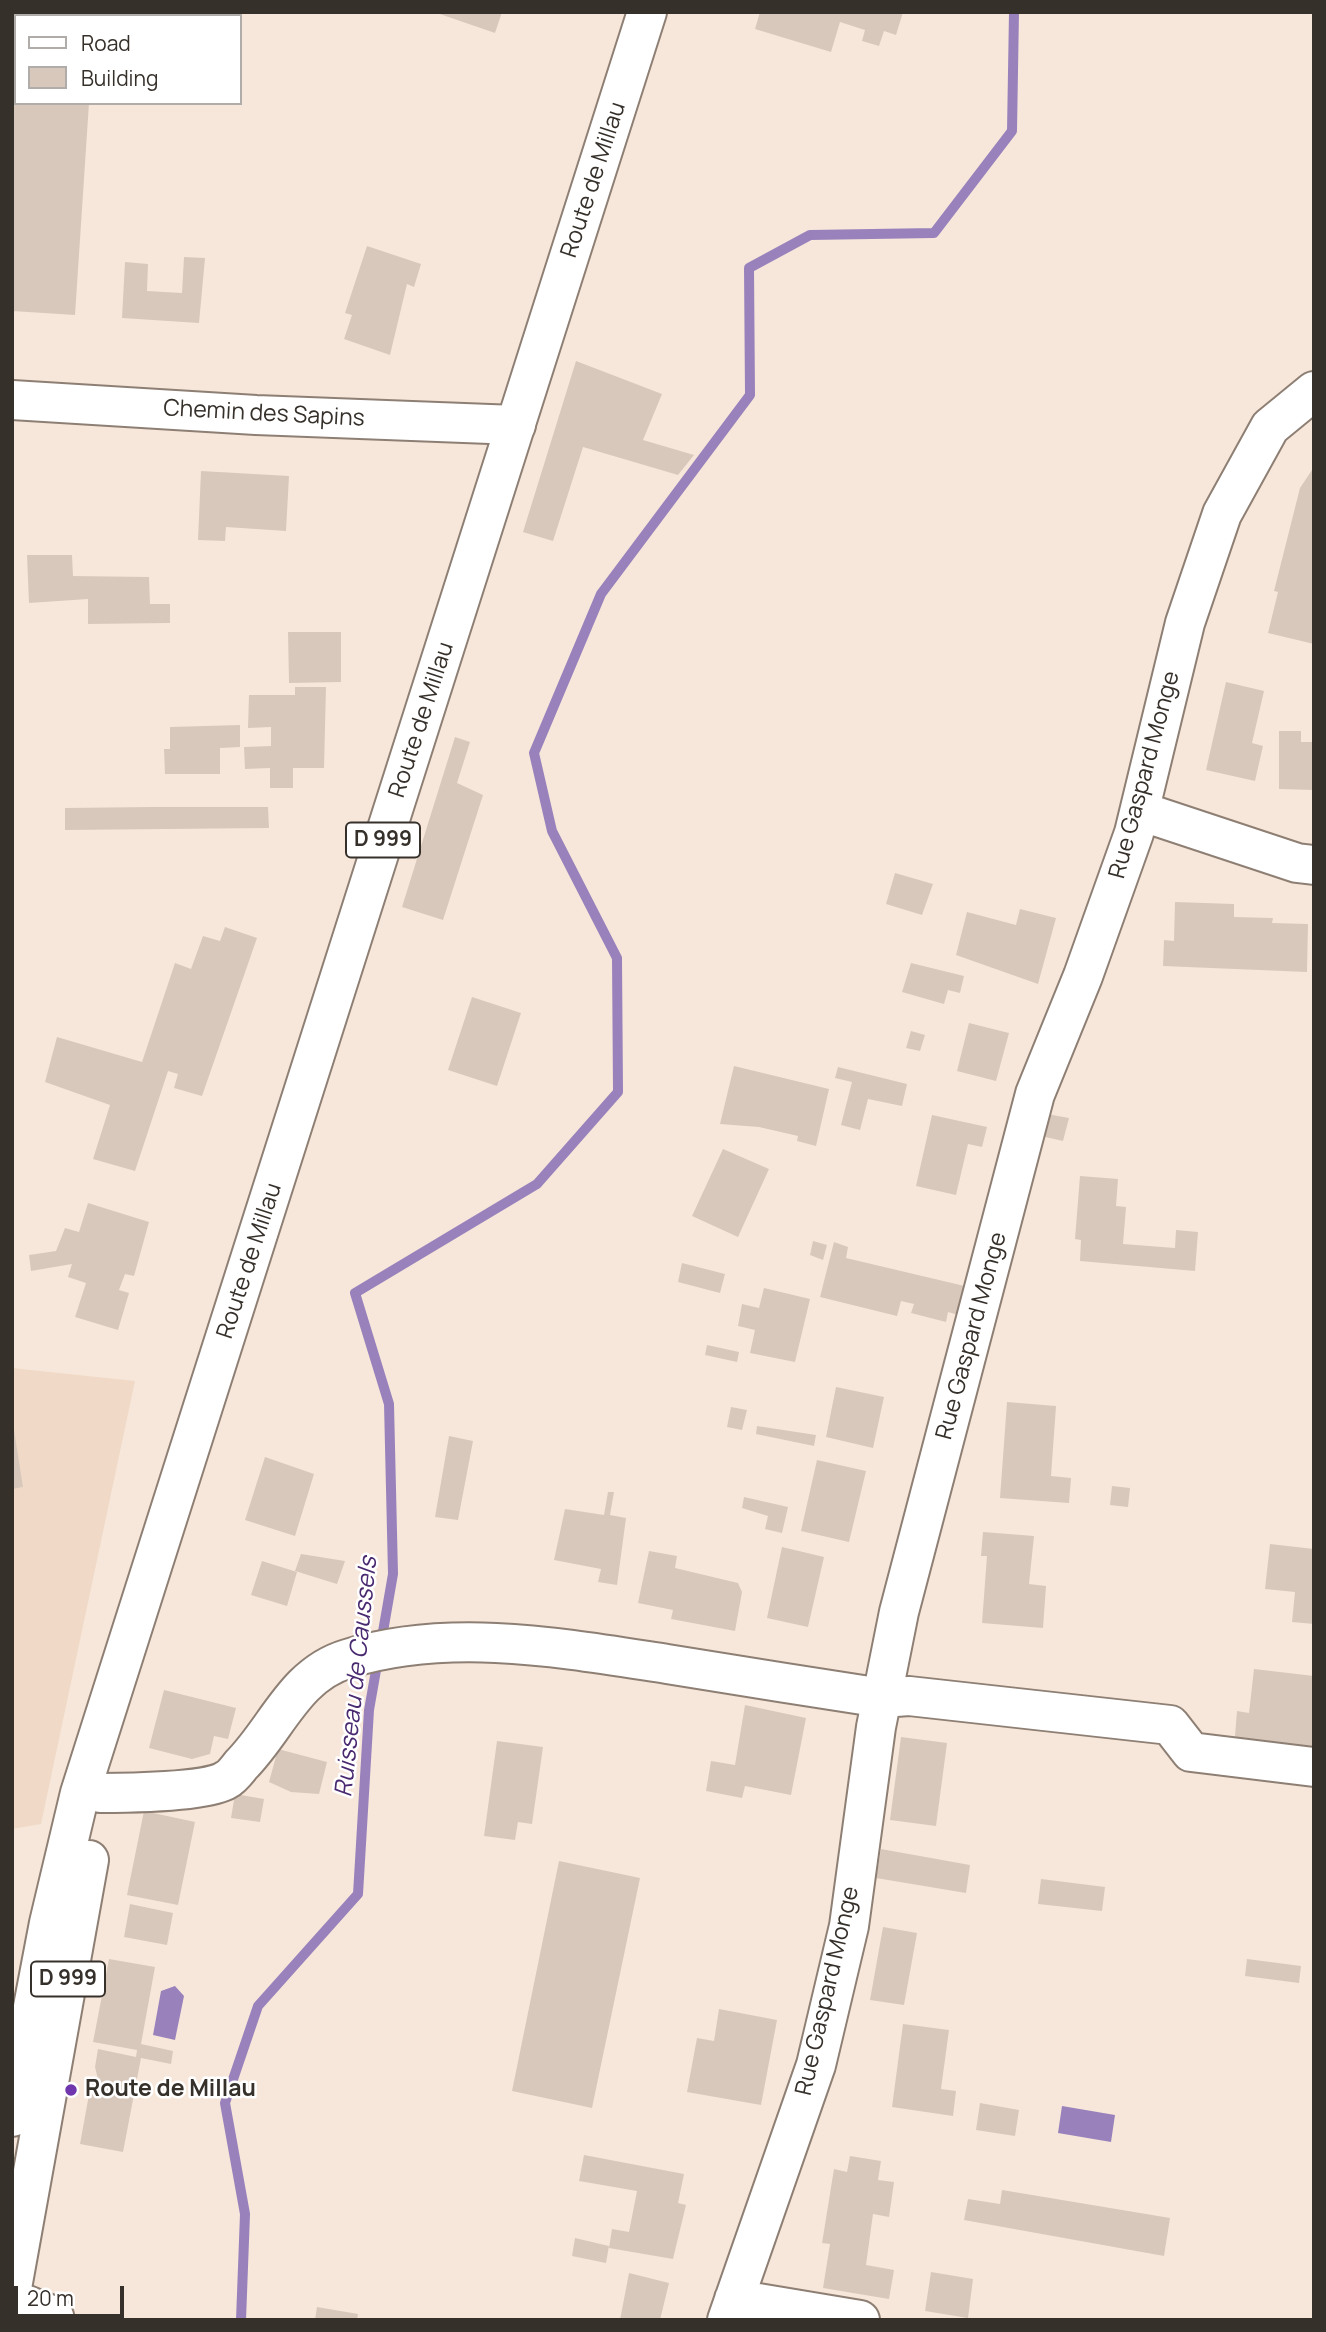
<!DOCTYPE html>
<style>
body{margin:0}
#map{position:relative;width:1326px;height:2332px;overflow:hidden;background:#f7e7da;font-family:Manrope,sans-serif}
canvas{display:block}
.frame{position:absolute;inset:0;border:14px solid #36302b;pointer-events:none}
.legend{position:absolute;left:14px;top:14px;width:228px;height:91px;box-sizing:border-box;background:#fff;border:2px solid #afacaa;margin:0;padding:9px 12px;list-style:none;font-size:21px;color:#36302b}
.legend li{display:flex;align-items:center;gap:14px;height:35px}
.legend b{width:35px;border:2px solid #afacaa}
.scale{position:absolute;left:14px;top:2286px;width:110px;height:32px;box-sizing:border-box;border:4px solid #36302b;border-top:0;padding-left:9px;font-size:21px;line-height:24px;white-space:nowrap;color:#36302b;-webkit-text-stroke:5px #fff;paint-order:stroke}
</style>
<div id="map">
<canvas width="1326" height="2332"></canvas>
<div class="frame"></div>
<ul class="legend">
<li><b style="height:9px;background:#fff"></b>Road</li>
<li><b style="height:19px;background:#d8c8bc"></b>Building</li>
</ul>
<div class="scale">20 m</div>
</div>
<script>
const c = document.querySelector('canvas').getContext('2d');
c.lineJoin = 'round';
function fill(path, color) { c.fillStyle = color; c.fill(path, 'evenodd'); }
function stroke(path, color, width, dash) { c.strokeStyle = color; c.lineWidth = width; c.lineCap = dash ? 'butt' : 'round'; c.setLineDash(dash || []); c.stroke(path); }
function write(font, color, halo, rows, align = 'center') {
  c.font = font + ' Manrope,sans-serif'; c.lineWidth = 5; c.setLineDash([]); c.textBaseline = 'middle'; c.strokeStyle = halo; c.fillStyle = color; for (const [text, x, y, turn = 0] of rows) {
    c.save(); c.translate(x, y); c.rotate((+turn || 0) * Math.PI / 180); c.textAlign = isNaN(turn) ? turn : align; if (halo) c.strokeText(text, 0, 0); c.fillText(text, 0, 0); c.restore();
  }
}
fill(new Path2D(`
 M 12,1368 L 135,1381 L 41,1824 L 12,1829 Z`), '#f0dac7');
fill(new Path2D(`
 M 175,1986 L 184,1996 L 175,2040 L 153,2035 L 161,1991 Z
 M 1062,2106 L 1115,2115 L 1111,2142 L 1058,2133 Z`), '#9982bc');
stroke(new Path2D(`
 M 381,1643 L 393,1574 L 389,1404 L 355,1293 L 537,1184 L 618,1092 L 617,958 L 552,831 L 534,753 L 601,594 L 750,395 L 749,268 L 810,235 L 934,233 L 1012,131 L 1014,12
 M 241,2320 L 245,2214 L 225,2103 L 258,2006 L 358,1894 L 369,1710 L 378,1659`), '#9982bc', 10);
fill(new Path2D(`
 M 434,12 L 502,12 L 495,33 Z
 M 760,12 L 903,12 L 896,35 L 884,31 L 879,46 L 862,41 L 865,30 L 840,22 L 831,52 L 755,29 Z
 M 12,89 L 16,89 L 16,103 L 89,103 L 75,315 L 12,311 Z
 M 367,246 L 421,264 L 414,287 L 407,284 L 390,355 L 344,339 L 352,315 L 345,313 Z
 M 184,257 L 205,258 L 199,323 L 122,318 L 125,262 L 148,264 L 147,291 L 182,293 Z
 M 576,361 L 662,394 L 643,440 L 694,455 L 678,475 L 583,447 L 553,541 L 523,532 Z
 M 1314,467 L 1314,644 L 1268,633 L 1278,592 L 1274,591 L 1300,488 Z
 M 201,471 L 289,476 L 286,531 L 226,527 L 225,541 L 198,540 Z
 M 27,555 L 72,555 L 73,576 L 149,577 L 150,604 L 170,604 L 170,623 L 88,624 L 88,599 L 29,603 Z
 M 288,632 L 341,632 L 341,682 L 289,683 Z
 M 1226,682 L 1264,691 L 1252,743 L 1263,746 L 1255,781 L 1206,770 Z
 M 295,687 L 326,687 L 324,768 L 293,768 L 293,788 L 270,788 L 270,768 L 245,769 L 244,747 L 271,746 L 271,727 L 248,728 L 249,695 L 295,695 Z
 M 240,725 L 240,747 L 220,748 L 220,774 L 165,774 L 164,749 L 170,749 L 170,727 Z
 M 1279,731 L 1301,731 L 1301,742 L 1314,742 L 1314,790 L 1279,789 Z
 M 455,737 L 470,742 L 457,783 L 483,795 L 443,920 L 402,907 Z
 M 151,807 L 268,807 L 269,828 L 65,830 L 65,808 Z
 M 895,873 L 933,884 L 922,915 L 886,904 Z
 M 1175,902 L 1234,904 L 1234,917 L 1273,918 L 1272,923 L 1308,924 L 1307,972 L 1163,966 L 1164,940 L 1174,941 Z
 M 1020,909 L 1056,918 L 1038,984 L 956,955 L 967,912 L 1016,925 Z
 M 225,927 L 257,938 L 202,1096 L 174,1088 L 178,1074 L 168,1071 L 135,1171 L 93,1159 L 110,1105 L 45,1082 L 57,1037 L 142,1062 L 175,963 L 191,969 L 203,936 L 220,941 Z
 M 911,963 L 964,976 L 960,993 L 948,990 L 944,1004 L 902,992 Z
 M 472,997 L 521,1013 L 497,1086 L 448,1070 Z
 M 969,1023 L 1009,1033 L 996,1081 L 957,1071 Z
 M 911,1031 L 925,1035 L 920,1051 L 906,1048 Z
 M 734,1066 L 829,1089 L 816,1146 L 797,1141 L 798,1136 L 759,1127 L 720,1124 Z
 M 838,1067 L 907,1084 L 902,1106 L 868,1099 L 860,1130 L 841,1125 L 852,1082 L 835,1078 Z
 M 1047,1114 L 1069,1118 L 1063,1141 L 1041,1136 Z
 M 932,1115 L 987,1127 L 982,1147 L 968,1144 L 956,1195 L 916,1186 Z
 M 723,1149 L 769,1169 L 738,1237 L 692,1216 Z
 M 1080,1176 L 1118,1179 L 1116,1206 L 1126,1207 L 1123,1244 L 1175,1248 L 1176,1230 L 1198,1232 L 1195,1271 L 1080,1261 L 1081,1240 L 1075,1239 Z
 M 88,1203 L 149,1222 L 134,1276 L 125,1274 L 119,1290 L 129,1293 L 118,1330 L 75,1317 L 86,1283 L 68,1277 L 72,1264 L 31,1271 L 29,1255 L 56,1251 L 65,1228 L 79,1232 Z
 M 813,1241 L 827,1245 L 823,1260 L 810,1255 Z
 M 834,1242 L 848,1247 L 846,1258 L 973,1288 L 965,1317 L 948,1312 L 946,1322 L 911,1313 L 914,1304 L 901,1301 L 897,1316 L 820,1297 Z
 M 682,1263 L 725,1274 L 720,1293 L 678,1282 Z
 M 764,1288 L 810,1299 L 795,1362 L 750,1353 L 755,1330 L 738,1326 L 742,1304 L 759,1308 Z
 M 707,1345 L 739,1352 L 737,1362 L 705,1355 Z
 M 836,1387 L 884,1397 L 873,1448 L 826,1437 Z
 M 1007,1402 L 1056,1406 L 1051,1476 L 1071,1478 L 1069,1503 L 1000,1498 Z
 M 731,1407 L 747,1410 L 742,1430 L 727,1427 Z
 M 12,1417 L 23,1487 L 12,1489 Z
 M 757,1426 L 816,1435 L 814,1446 L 756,1434 Z
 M 449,1436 L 473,1441 L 458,1520 L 435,1517 Z
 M 265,1457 L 314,1474 L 295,1536 L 245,1520 Z
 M 817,1460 L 866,1471 L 849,1542 L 801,1531 Z
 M 1112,1486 L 1130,1488 L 1128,1507 L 1110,1505 Z
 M 608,1492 L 614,1492 L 610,1515 L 626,1518 L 617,1585 L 598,1582 L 601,1569 L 554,1560 L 565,1509 L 604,1515 Z
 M 744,1497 L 788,1507 L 782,1533 L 765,1529 L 768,1516 L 742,1508 Z
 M 983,1532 L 1034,1536 L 1029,1584 L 1046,1586 L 1043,1628 L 982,1623 L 987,1556 L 981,1556 Z
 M 1270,1544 L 1314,1549 L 1314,1624 L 1292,1622 L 1295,1592 L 1265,1589 Z
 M 782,1547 L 824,1557 L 808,1627 L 767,1618 Z
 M 649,1551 L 677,1556 L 675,1568 L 738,1583 L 742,1592 L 735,1631 L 671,1619 L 673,1610 L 638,1603 Z
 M 301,1554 L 345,1561 L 337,1584 L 295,1571 Z
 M 262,1561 L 297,1572 L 287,1606 L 251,1595 Z
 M 1254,1669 L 1314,1676 L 1314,1758 L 1234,1748 L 1237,1711 L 1249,1713 Z
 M 164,1690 L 236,1708 L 228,1739 L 214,1736 L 210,1754 L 192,1759 L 149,1748 Z
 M 745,1705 L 806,1718 L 791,1795 L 745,1786 L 742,1798 L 706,1791 L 711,1761 L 735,1765 Z
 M 901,1737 L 947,1743 L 936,1826 L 890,1820 Z
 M 497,1741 L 543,1747 L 532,1824 L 518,1822 L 515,1840 L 484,1836 Z
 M 278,1749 L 327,1762 L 319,1794 L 291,1792 L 269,1782 Z
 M 235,1794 L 264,1799 L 260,1822 L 231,1818 Z
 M 144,1811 L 195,1822 L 178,1905 L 127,1895 Z
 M 881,1849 L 970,1865 L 966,1893 L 876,1878 Z
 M 559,1861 L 640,1878 L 592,2108 L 512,2091 Z
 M 1041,1879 L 1105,1887 L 1102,1911 L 1038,1904 Z
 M 130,1904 L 173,1913 L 167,1945 L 124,1937 Z
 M 883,1927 L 917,1933 L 904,2005 L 870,2000 Z
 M 109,1959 L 155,1967 L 141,2044 L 173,2051 L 171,2064 L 141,2058 L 123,2152 L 80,2144 L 92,2078 L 98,2079 L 95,2067 L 98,2049 L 136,2057 L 137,2050 L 93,2042 Z
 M 1247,1959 L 1301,1966 L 1299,1983 L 1245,1976 Z
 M 719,2009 L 777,2020 L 761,2105 L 687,2092 L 697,2038 L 714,2041 Z
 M 903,2024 L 949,2030 L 941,2089 L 956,2091 L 953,2116 L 892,2107 Z
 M 980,2103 L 1019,2110 L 1015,2136 L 976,2130 Z
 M 584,2155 L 684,2174 L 678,2203 L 686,2205 L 673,2259 L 609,2248 L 612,2229 L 629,2232 L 637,2191 L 579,2181 Z
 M 850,2156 L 881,2161 L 878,2180 L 894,2182 L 889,2217 L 873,2214 L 866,2265 L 894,2270 L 889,2299 L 823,2288 L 830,2244 L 822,2243 L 834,2169 L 847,2172 Z
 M 1002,2190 L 1170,2218 L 1164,2256 L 964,2220 L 968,2199 L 1000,2204 Z
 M 575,2238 L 609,2246 L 606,2263 L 572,2256 Z
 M 931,2272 L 973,2279 L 968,2318 L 925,2311 Z
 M 629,2273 L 669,2283 L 660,2320 L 620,2320 Z
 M 317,2307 L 358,2314 L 357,2320 L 315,2320 Z`), '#d8c8bc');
const minor = new Path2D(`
 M 12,400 L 256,415 L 516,425
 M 1140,811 L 1297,863 L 1314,865
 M 100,1793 C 125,1793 208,1792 226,1780 C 232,1777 237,1770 241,1765 C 277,1729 294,1675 347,1659 C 450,1627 563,1648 667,1664 C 739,1676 810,1687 882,1698 L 909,1696 L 1170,1725 L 1191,1752 L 1314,1767
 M 12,2299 L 54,2316 L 55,2320
 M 734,2299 L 860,2320
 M 727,2320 L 816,2065 L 849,1926 L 876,1727 L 899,1612 L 1035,1094 L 1083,976 L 1134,833 L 1185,623 L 1222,514 L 1270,427 L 1314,391`);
const major = new Path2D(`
 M 12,2117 L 49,1923 L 80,1793 L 647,12
 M 12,2288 L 89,1860`);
stroke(minor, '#8e7f74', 42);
stroke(major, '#8e7f74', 42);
stroke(minor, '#fff', 38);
stroke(major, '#fff', 38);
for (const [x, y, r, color] of [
 [71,2090,7,"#6f36ad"]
]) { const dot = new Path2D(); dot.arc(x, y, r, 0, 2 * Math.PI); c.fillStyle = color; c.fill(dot); stroke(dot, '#fff', 2.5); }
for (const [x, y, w] of [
 [383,840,74],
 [68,1979,74]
]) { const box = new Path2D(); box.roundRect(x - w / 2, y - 17.5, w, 35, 5); c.fillStyle = '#fff'; c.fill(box); stroke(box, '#36302b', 2); }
write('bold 21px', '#36302b', null, [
 ["D 999",383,840],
 ["D 999",68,1979]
]);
write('23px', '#36302b', '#fff', [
 ["Route de Millau",594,180,-72],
 ["Chemin des Sapins",264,414,3],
 ["Route de Millau",422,720,-72],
 ["Rue Gaspard Monge",1145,775,-75],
 ["Route de Millau",250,1261,-72],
 ["Rue Gaspard Monge",972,1336,-75],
 ["Rue Gaspard Monge",828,1991,-77]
]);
write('bold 23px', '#36302b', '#fff', [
 ["Route de Millau",85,2090]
], 'left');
write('italic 24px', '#492970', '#fff', [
 ["Ruisseau de Caussels",357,1677,-84]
]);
</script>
